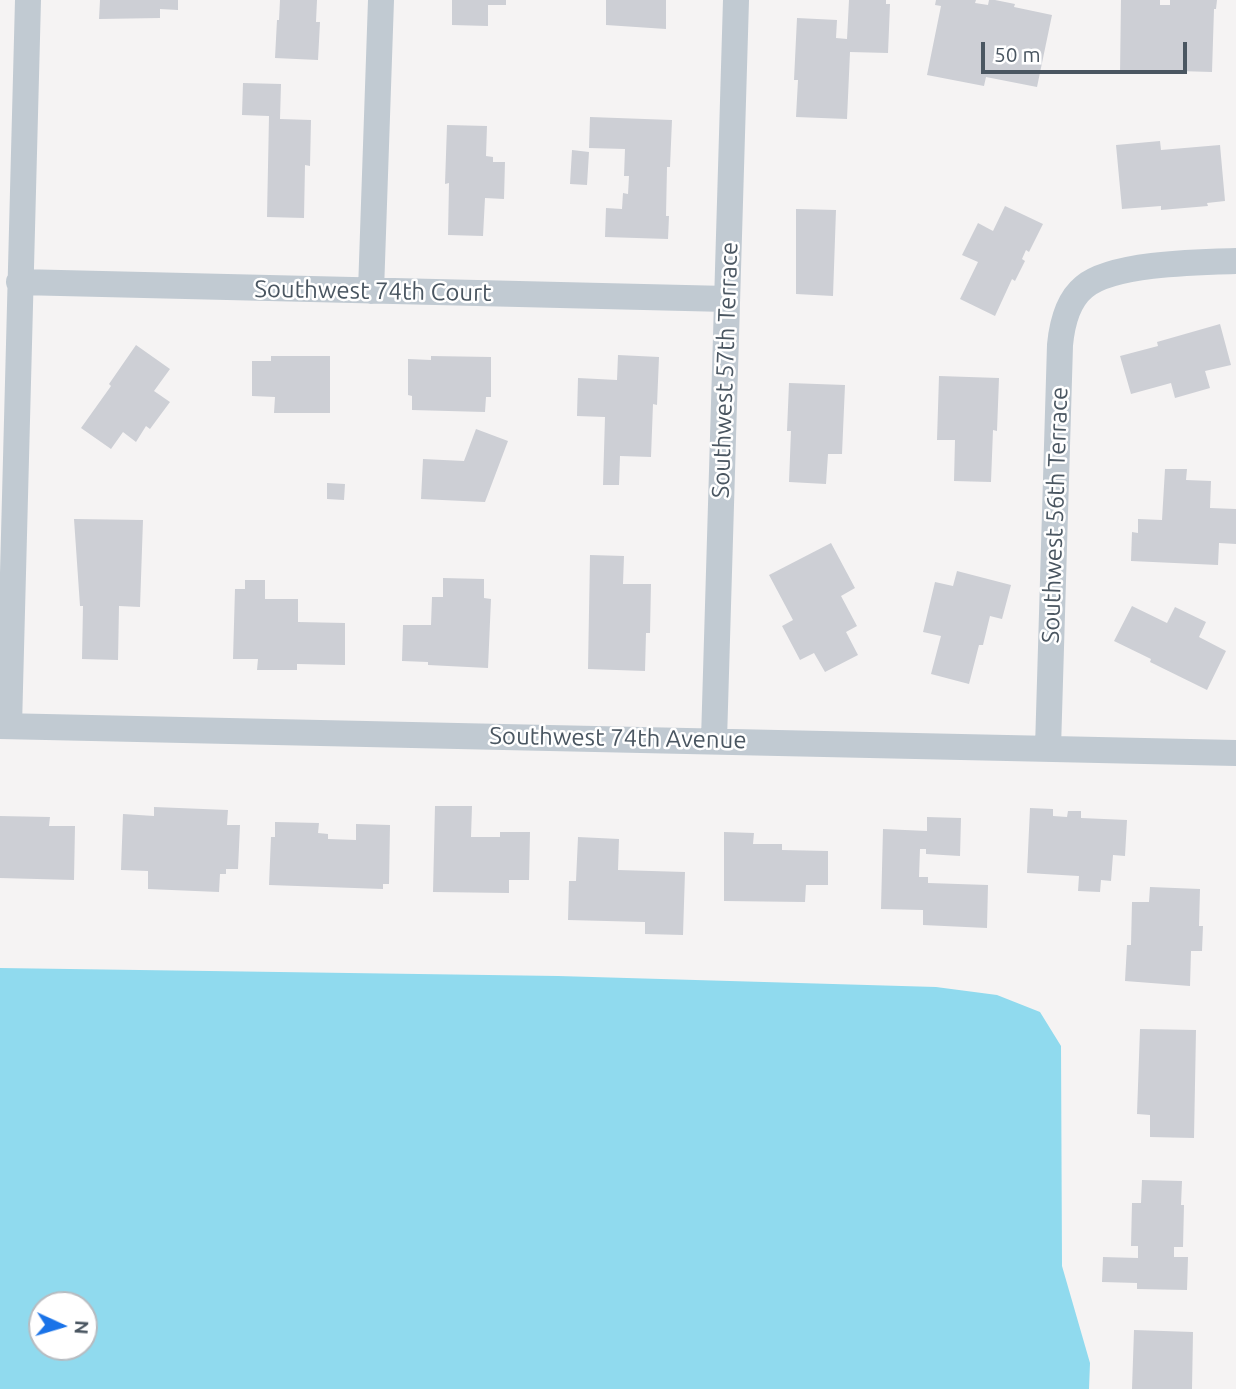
<!DOCTYPE html>
<style>
body{margin:0}
#map{position:relative;width:1236px;height:1389px;overflow:hidden;background:#f5f3f3;font-family:Ubuntu,sans-serif}
canvas{display:block}
.north{position:absolute;left:28px;top:1291px;width:70px;height:70px;box-sizing:border-box;background:#fff;border:2px solid #b7bbc0;border-radius:50%;rotate:94deg;font-size:19px;font-weight:700;line-height:28px;text-align:center;color:#4a5661}
.north::after{content:'';display:block;margin:auto;width:24px;height:32px;background:#1a73e8;clip-path:polygon(50% 0,100% 100%,50% 72%,0 100%)}
.scale{position:absolute;left:981px;top:42px;width:206px;height:32px;box-sizing:border-box;border:4px solid #4a5661;border-top:0;padding-left:9px;font-size:21px;line-height:24px;white-space:nowrap;color:#4a5661;-webkit-text-stroke:5px #fff;paint-order:stroke}
</style>
<div id="map">
<canvas width="1236" height="1389"></canvas>
<div class="north">N</div>
<div class="scale">50 m</div>
</div>
<script>
const c = document.querySelector('canvas').getContext('2d');
c.lineJoin = 'round';
function fill(path, color) { c.fillStyle = color; c.fill(path, 'evenodd'); }
function stroke(path, color, width, dash) { c.strokeStyle = color; c.lineWidth = width; c.lineCap = dash ? 'butt' : 'round'; c.setLineDash(dash || []); c.stroke(path); }
function write(font, color, halo, rows, align = 'center') {
  c.font = font + ' Ubuntu,sans-serif'; c.lineWidth = 5; c.setLineDash([]); c.textBaseline = 'middle'; c.strokeStyle = halo; c.fillStyle = color; for (const [text, x, y, turn = 0] of rows) {
    c.save(); c.translate(x, y); c.rotate((+turn || 0) * Math.PI / 180); c.textAlign = isNaN(turn) ? turn : align; if (halo) c.strokeText(text, 0, 0); c.fillText(text, 0, 0); c.restore();
  }
}
fill(new Path2D(`
 M 0,968 L 558,976 L 936,987 L 997,995 L 1040,1012 L 1061,1046 L 1062,1266 L 1090,1363 L 1089,1389 L 0,1389 ZM 42,1305 L 84,1305 L 84,1347 L 42,1347 Z`), '#90daee');
fill(new Path2D(`
 M 100,0 L 178,0 L 178,10 L 160,9 L 160,18 L 99,19 Z
 M 280,0 L 317,0 L 316,22 L 320,22 L 318,60 L 275,58 L 277,20 L 279,20 Z
 M 452,0 L 506,0 L 506,5 L 488,5 L 488,26 L 452,25 Z
 M 606,0 L 666,0 L 666,29 L 606,25 Z
 M 849,0 L 886,0 L 886,4 L 890,4 L 888,53 L 850,52 L 847,119 L 796,117 L 798,80 L 794,80 L 797,18 L 837,20 L 836,38 L 847,39 Z
 M 936,0 L 976,0 L 975,3 L 988,5 L 989,0 L 995,0 L 1015,4 L 1014,7 L 1052,15 L 1037,87 L 986,77 L 984,86 L 927,75 L 941,6 L 935,5 Z
 M 1121,0 L 1160,0 L 1160,5 L 1170,5 L 1170,0 L 1217,0 L 1216,9 L 1214,9 L 1212,72 L 1145,70 L 1145,74 L 1120,74 Z
 M 243,83 L 281,84 L 280,119 L 311,120 L 310,166 L 305,165 L 304,218 L 267,217 L 269,116 L 242,115 Z
 M 590,117 L 672,120 L 670,167 L 667,167 L 666,216 L 669,216 L 668,239 L 605,237 L 606,208 L 622,209 L 623,193 L 628,194 L 629,176 L 624,176 L 625,149 L 589,148 Z
 M 447,125 L 487,126 L 486,156 L 493,157 L 493,162 L 505,162 L 504,199 L 485,198 L 483,236 L 448,235 L 449,183 L 445,184 Z
 M 1160,141 L 1161,150 L 1220,145 L 1225,201 L 1207,203 L 1208,206 L 1161,210 L 1161,206 L 1122,209 L 1116,145 Z
 M 572,150 L 589,152 L 587,185 L 570,184 Z
 M 1005,206 L 1043,224 L 1029,252 L 1026,250 L 1022,259 L 1025,261 L 1015,281 L 1012,279 L 995,316 L 960,299 L 978,262 L 962,255 L 978,223 L 993,231 Z
 M 796,209 L 836,210 L 833,296 L 796,294 Z
 M 1220,324 L 1231,365 L 1205,371 L 1210,388 L 1175,398 L 1171,383 L 1131,394 L 1120,356 L 1158,346 L 1157,342 Z
 M 136,345 L 170,369 L 154,391 L 170,402 L 150,429 L 146,426 L 136,442 L 123,432 L 111,449 L 81,428 L 111,386 L 109,384 Z
 M 618,355 L 659,357 L 657,405 L 653,404 L 651,457 L 620,456 L 619,485 L 603,485 L 605,417 L 577,416 L 578,378 L 617,380 Z
 M 271,356 L 330,356 L 330,413 L 274,413 L 275,397 L 252,396 L 252,361 L 271,361 Z
 M 431,356 L 491,357 L 491,397 L 486,397 L 485,412 L 412,410 L 412,396 L 408,395 L 408,359 L 431,360 Z
 M 939,376 L 999,378 L 997,431 L 993,430 L 991,482 L 954,481 L 955,440 L 937,440 Z
 M 789,383 L 845,385 L 842,454 L 828,454 L 826,484 L 789,482 L 791,431 L 787,431 Z
 M 476,429 L 508,441 L 485,502 L 421,499 L 423,459 L 464,461 Z
 M 1165,469 L 1187,469 L 1186,480 L 1211,481 L 1210,508 L 1236,509 L 1236,544 L 1219,543 L 1218,565 L 1131,561 L 1132,532 L 1138,533 L 1138,519 L 1162,520 Z
 M 327,483 L 345,484 L 344,500 L 327,499 Z
 M 74,519 L 143,520 L 140,607 L 119,606 L 118,660 L 82,659 L 83,606 L 80,606 Z
 M 831,543 L 855,588 L 841,596 L 857,626 L 846,632 L 858,655 L 825,672 L 814,653 L 800,660 L 782,626 L 793,620 L 769,575 Z
 M 590,555 L 624,556 L 623,584 L 651,584 L 650,633 L 646,633 L 645,671 L 588,669 Z
 M 957,571 L 1011,585 L 1002,619 L 990,616 L 983,645 L 979,645 L 969,684 L 931,674 L 941,636 L 923,632 L 935,582 L 953,586 Z
 M 443,578 L 484,579 L 484,598 L 491,599 L 488,668 L 428,665 L 428,662 L 402,661 L 403,625 L 431,625 L 432,597 L 443,597 Z
 M 245,580 L 265,580 L 265,599 L 298,599 L 298,622 L 345,623 L 345,665 L 297,664 L 297,670 L 257,670 L 258,659 L 233,659 L 235,589 L 245,589 Z
 M 1132,606 L 1167,623 L 1175,607 L 1206,622 L 1199,637 L 1226,651 L 1207,690 L 1150,662 L 1151,659 L 1114,641 Z
 M 435,806 L 472,806 L 471,837 L 500,837 L 500,832 L 530,832 L 529,880 L 509,880 L 509,893 L 433,892 Z
 M 154,807 L 228,810 L 227,825 L 240,825 L 238,869 L 226,869 L 226,874 L 220,874 L 219,892 L 148,889 L 148,871 L 121,870 L 123,814 L 154,816 Z
 M 1030,808 L 1053,809 L 1053,816 L 1067,817 L 1068,811 L 1081,811 L 1081,818 L 1127,820 L 1125,856 L 1113,855 L 1111,881 L 1101,880 L 1100,892 L 1078,891 L 1079,876 L 1027,873 Z
 M 0,816 L 50,817 L 49,826 L 75,826 L 74,880 L 0,878 Z
 M 927,817 L 961,818 L 960,856 L 926,854 L 926,849 L 920,849 L 919,877 L 928,877 L 928,883 L 988,885 L 987,928 L 923,925 L 923,910 L 881,909 L 883,829 L 927,831 Z
 M 275,822 L 319,823 L 318,833 L 328,834 L 328,839 L 356,840 L 356,824 L 390,825 L 389,884 L 383,884 L 383,889 L 269,885 L 271,837 L 275,837 Z
 M 724,832 L 754,833 L 753,844 L 782,844 L 782,850 L 828,851 L 828,885 L 806,885 L 805,902 L 724,901 Z
 M 578,837 L 619,839 L 618,870 L 685,872 L 683,935 L 645,934 L 645,922 L 568,920 L 569,881 L 576,881 Z
 M 1150,887 L 1200,889 L 1199,926 L 1203,926 L 1202,951 L 1191,951 L 1190,986 L 1125,981 L 1127,945 L 1131,945 L 1132,902 L 1149,902 Z
 M 1140,1029 L 1196,1030 L 1194,1138 L 1150,1137 L 1150,1115 L 1137,1114 Z
 M 1142,1180 L 1182,1181 L 1181,1205 L 1184,1205 L 1183,1247 L 1174,1247 L 1174,1257 L 1188,1257 L 1187,1290 L 1137,1289 L 1137,1283 L 1102,1282 L 1103,1257 L 1138,1258 L 1138,1246 L 1131,1246 L 1132,1203 L 1141,1203 Z
 M 1134,1330 L 1193,1332 L 1192,1389 L 1132,1389 Z`), '#cdcfd5');
stroke(new Path2D(`
 M 19,282 L 727,299
 M 371,291 L 381,0
 M 0,726 L 1236,753
 M 9,726 L 28,0
 M 714,740 L 736,0
 M 1048,748 L 1060,345 C 1062,324 1067,301 1084,287 C 1112,263 1199,262 1236,261`), '#c1cad2', 26);
write('24px', '#4a5661', '#fff', [
 ["Southwest 74th Court",373,291,1],
 ["Southwest 57th Terrace",725,370,-88],
 ["Southwest 56th Terrace",1055,515,-88],
 ["Southwest 74th Avenue",618,738,1]
]);
</script>
